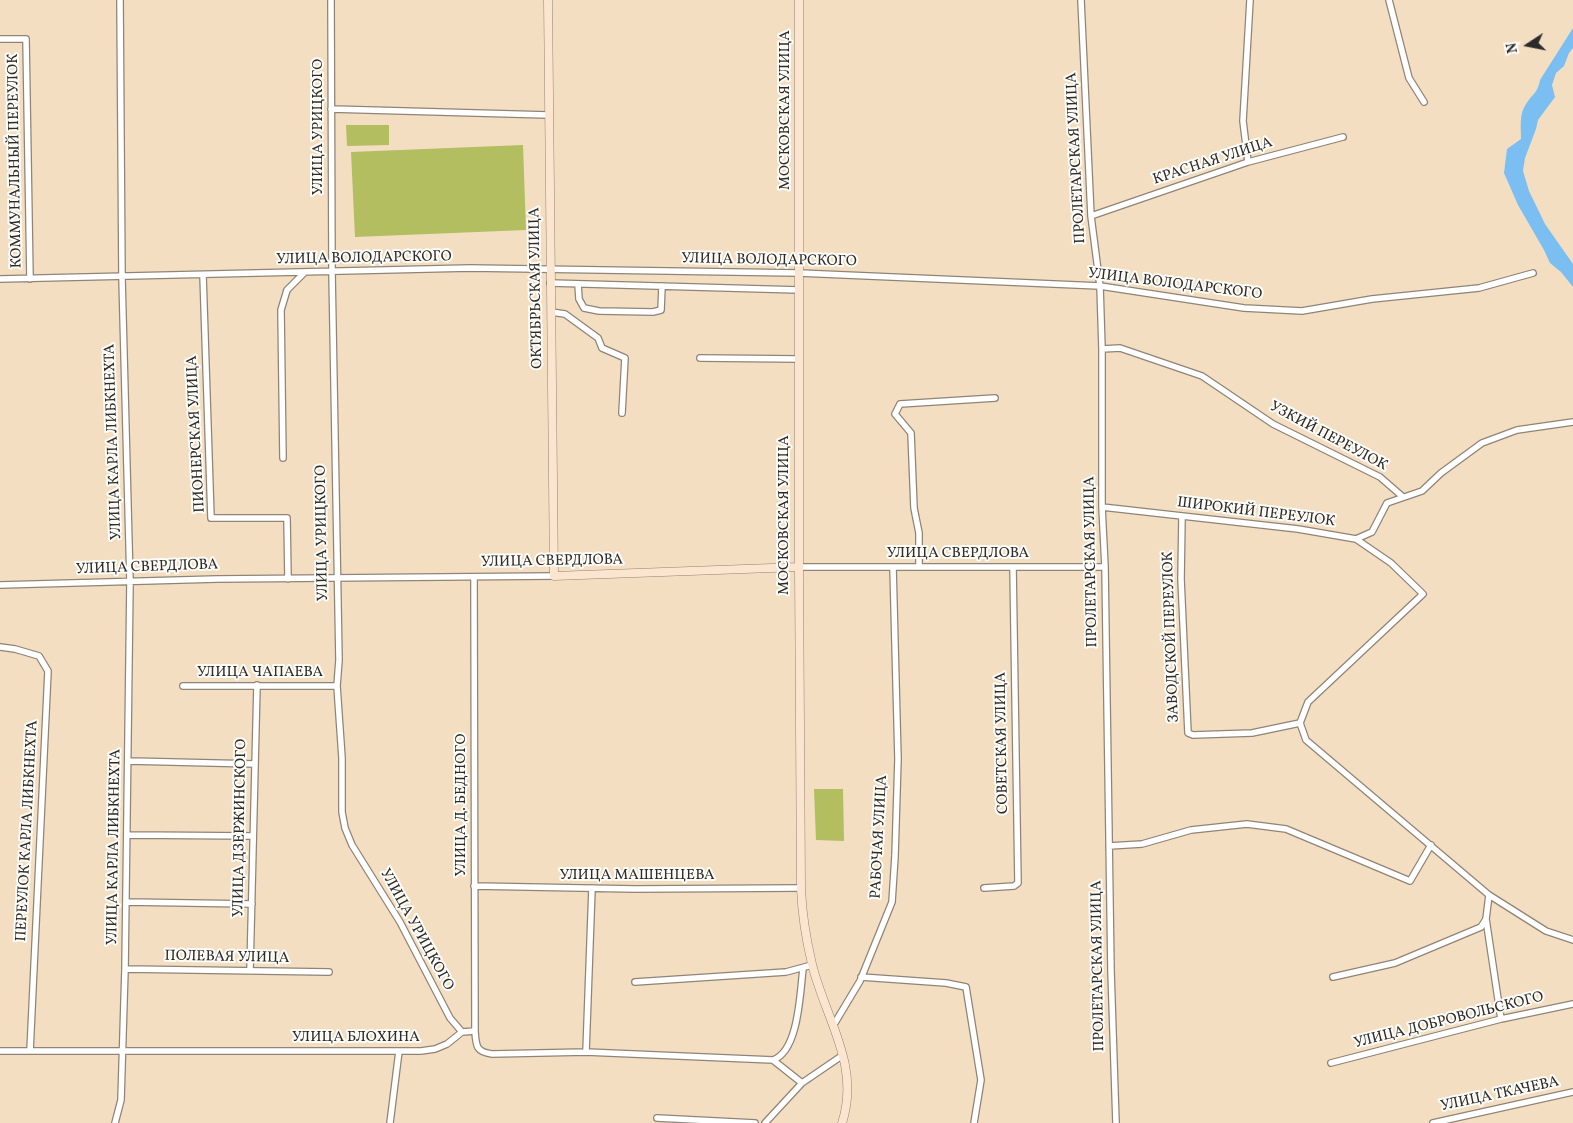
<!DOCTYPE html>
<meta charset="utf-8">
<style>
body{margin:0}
#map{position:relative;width:1573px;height:1123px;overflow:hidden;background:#f3dec2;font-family:Vollkorn,serif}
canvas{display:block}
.north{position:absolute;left:1503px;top:20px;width:50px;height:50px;-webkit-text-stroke:4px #fdfcf7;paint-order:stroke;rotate:259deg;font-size:14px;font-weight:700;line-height:20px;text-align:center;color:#2b2b2b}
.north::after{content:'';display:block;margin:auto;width:18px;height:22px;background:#2b2b2b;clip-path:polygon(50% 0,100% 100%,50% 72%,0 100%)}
</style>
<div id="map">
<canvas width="1573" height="1123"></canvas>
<div class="north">N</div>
</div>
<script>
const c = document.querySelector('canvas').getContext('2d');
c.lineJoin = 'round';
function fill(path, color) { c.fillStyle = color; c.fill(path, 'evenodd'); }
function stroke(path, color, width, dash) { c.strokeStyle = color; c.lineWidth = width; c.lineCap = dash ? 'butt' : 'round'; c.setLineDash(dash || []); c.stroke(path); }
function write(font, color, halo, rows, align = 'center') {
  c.font = font + ' Vollkorn,serif'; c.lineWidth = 4; c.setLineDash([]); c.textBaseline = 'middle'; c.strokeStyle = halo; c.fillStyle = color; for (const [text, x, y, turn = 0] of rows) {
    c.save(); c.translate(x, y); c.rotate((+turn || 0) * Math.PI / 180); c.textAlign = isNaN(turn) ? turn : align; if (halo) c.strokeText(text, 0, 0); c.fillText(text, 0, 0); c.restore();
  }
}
fill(new Path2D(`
 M 346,125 L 389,125 L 389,145 L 347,146 Z
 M 523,145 L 526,230 L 355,237 L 351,152 Z
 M 814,789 L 843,789 L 844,841 L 816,840 Z`), '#b2be60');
fill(new Path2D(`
 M 1573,28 L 1573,48 L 1569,53 L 1564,66 L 1556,73 L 1552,85 L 1555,97 L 1538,120 L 1536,129 L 1525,158 L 1523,171 L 1529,191 L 1545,224 L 1573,264 L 1573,287 L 1561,272 L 1550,263 L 1544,250 L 1518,205 L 1504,173 L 1507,149 L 1521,139 C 1521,127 1519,114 1526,104 C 1532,94 1538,93 1540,80 Z`), '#7bbef1');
const street = new Path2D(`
 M 331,0 L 332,272 L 339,660 L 337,686 L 342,758 L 342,812 L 345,828 L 352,845 L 400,922 L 450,1018 L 462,1032
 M 1081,0 L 1091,216 L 1100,286 L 1102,349 L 1102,507 L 1105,567 L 1111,971 L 1116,1123
 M 1389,0 L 1409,78 L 1424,102
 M 0,39 L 26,39 L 30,279
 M 331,109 L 548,115
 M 1248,162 L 1243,121 L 1250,0
 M 1091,216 L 1248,162 L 1343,137
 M 203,275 L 211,518 L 287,518 L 288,579
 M 0,279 L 470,268 L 799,273 L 1100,286 L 1244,308 L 1302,311 L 1372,299 L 1479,288 L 1533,273
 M 550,283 L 799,290
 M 578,284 L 579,299 L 584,308 L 599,311 L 653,312 L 661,310 L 662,286
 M 551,312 L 565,314 L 598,338 L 602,348 L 625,358 L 622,413
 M 1102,349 L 1120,348 L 1202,376 L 1273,424 L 1380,477 L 1403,497
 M 700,358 L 799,359
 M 283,458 L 281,310 L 287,290 L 304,273
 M 1102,507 L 1298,529 L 1356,539 L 1372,532 L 1387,503 L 1422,491 L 1441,473 L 1482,443 L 1517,430 L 1573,422
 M 1182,516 L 1181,579 L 1188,733 L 1193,735 L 1252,733 L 1300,723
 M 1356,539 L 1391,563 L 1423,594 L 1308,702 L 1300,723 L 1306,740 L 1489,895 L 1546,931 L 1573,940
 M 799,567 L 1105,567
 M 919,567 L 919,533 L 914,508 L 911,433 L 895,414 L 900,404 L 995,398
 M 474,578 L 475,1031 C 476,1046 476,1052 492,1054 L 586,1052 L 773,1060 L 802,1083
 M 0,585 L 217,579 L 554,576
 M 0,647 L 15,649 L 39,656 L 48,671 L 30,1051
 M 183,686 L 337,686
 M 129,761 L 255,764
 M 128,835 L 253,836
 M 1109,846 L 1142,844 L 1191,830 L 1247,824 L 1286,829 L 1410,881 L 1431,845
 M 474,886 L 635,889 L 801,888
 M 984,888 L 1014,886 L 1018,883 L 1013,567
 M 126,902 L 252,904
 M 1486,919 L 1501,1019
 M 125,969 L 329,972
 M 250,970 L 257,685
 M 861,977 L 946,983 L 966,987 L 981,1080 L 974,1123
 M 1333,977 L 1395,963 L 1481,927 L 1486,919 L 1489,895
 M 635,982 L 786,972 L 812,965
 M 833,1026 L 860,981 L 892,902 L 895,856 L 898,759 L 893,567
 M 0,1051 L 421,1051 L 435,1049 L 447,1044 L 462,1032 L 475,1031
 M 586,1052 L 592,888
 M 773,1060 C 799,1051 800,992 803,969
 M 1331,1063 L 1501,1019 L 1573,1004
 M 657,1118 L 755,1123
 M 115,1123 L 121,1100 L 125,969 L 130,582 L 122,278 L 120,0
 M 390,1123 L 399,1051
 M 765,1123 L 802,1083 L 843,1055
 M 1433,1123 L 1573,1092`);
const secondary = new Path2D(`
 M 548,0 L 554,576 L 799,567
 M 799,0 L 799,567 L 801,888 C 802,914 806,939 812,964 C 825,1018 861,1065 842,1123`);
stroke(street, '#8f8476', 8);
stroke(secondary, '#8f8476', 9);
stroke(street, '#fff', 5.5);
stroke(secondary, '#fce5cf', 8);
write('15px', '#2b2b2b', '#fdfcf7', [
 ["МОСКОВСКАЯ УЛИЦА",786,110,-90],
 ["УЛИЦА УРИЦКОГО",319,127,-90],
 ["ПРОЛЕТАРСКАЯ УЛИЦА",1077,158,-93],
 ["КОММУНАЛЬНЫЙ ПЕРЕУЛОК",16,161,-91],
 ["КРАСНАЯ УЛИЦА",1213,162,-18],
 ["УЛИЦА ВОЛОДАРСКОГО",364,259,-1],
 ["УЛИЦА ВОЛОДАРСКОГО",769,261,1],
 ["УЛИЦА ВОЛОДАРСКОГО",1175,285,7],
 ["ОКТЯБРЬСКАЯ УЛИЦА",537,288,-91],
 ["ПИОНЕРСКАЯ УЛИЦА",197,434,-93],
 ["УЗКИЙ ПЕРЕУЛОК",1328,437,28],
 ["УЛИЦА КАРЛА ЛИБКНЕХТА",114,442,-92],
 ["ШИРОКИЙ ПЕРЕУЛОК",1256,513,7],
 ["МОСКОВСКАЯ УЛИЦА",785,515,-90],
 ["УЛИЦА УРИЦКОГО",323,533,-91],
 ["УЛИЦА СВЕРДЛОВА",958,554],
 ["УЛИЦА СВЕРДЛОВА",552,562,-1],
 ["ПРОЛЕТАРСКАЯ УЛИЦА",1092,562,-91],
 ["УЛИЦА СВЕРДЛОВА",147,568,-2],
 ["ЗАВОДСКОЙ ПЕРЕУЛОК",1172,637,-92],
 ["УЛИЦА ЧАПАЕВА",260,673],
 ["СОВЕТСКАЯ УЛИЦА",1003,743,-91],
 ["УЛИЦА Д. БЕДНОГО",462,805,-90],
 ["УЛИЦА ДЗЕРЖИНСКОГО",241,828,-89],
 ["ПЕРЕУЛОК КАРЛА ЛИБКНЕХТА",28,831,-87],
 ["РАБОЧАЯ УЛИЦА",880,837,-87],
 ["УЛИЦА КАРЛА ЛИБКНЕХТА",115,847,-89],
 ["УЛИЦА МАШЕНЦЕВА",637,876],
 ["УЛИЦА УРИЦКОГО",416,930,61],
 ["ПОЛЕВАЯ УЛИЦА",227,958,1],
 ["ПРОЛЕТАРСКАЯ УЛИЦА",1099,966,-91],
 ["УЛИЦА ДОБРОВОЛЬСКОГО",1449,1021,-14],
 ["УЛИЦА БЛОХИНА",356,1038],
 ["УЛИЦА ТКАЧЕВА",1500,1095,-12]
]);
</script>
